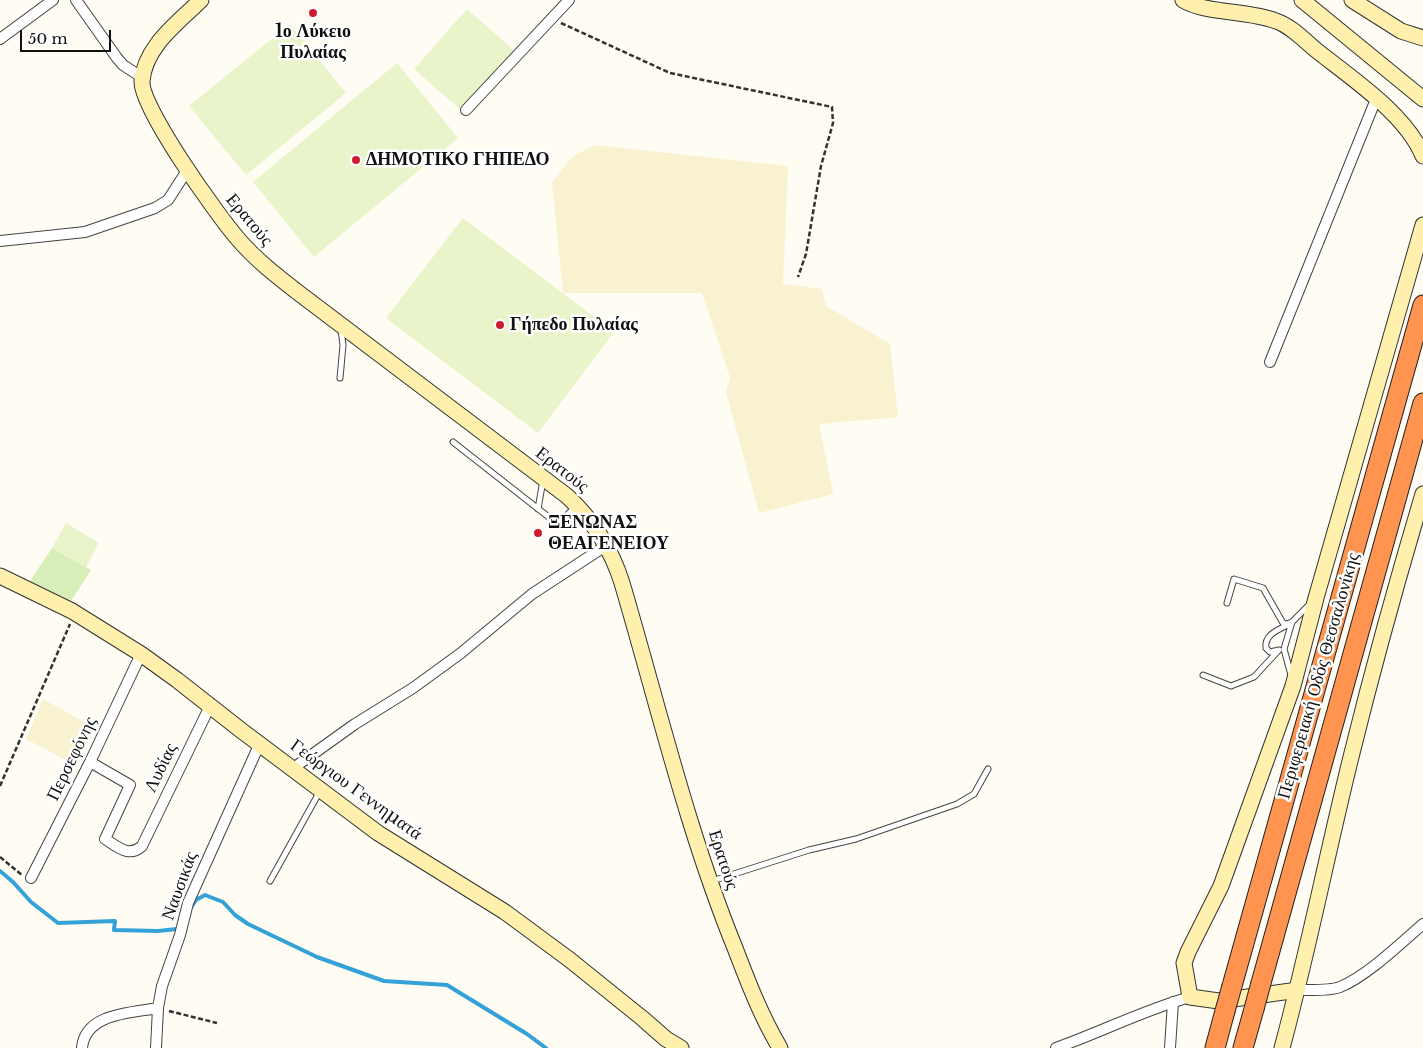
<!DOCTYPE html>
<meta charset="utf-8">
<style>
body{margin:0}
#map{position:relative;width:1423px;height:1048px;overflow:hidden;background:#fffcf3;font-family:"Libre Baskerville",serif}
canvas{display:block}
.scale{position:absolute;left:20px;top:30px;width:91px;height:22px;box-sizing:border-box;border:2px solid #101010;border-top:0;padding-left:6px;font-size:15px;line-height:18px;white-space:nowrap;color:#101010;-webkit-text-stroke:4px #fff;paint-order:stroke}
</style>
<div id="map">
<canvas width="1423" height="1048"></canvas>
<div class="scale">50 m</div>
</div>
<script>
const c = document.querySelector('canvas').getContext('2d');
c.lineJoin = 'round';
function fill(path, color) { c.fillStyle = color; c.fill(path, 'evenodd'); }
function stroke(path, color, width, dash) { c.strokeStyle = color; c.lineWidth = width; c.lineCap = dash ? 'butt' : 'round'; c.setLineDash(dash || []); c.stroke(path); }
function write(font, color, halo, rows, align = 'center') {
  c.font = font + ' "Libre Baskerville",serif'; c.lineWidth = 5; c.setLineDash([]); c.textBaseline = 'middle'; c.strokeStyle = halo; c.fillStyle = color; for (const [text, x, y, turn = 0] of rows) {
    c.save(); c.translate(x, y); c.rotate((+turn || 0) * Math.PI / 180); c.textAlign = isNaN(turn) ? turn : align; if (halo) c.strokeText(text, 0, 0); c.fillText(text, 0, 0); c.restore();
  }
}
fill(new Path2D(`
 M 594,145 L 788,166 L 783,284 L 822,289 L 826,306 L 890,344 L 898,417 L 819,424 L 833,494 L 759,513 L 726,392 L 730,378 L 702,293 L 563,293 L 552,183 L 572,157 Z
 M 43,699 L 95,728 L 77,766 L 26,739 Z`), '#f8f2d0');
fill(new Path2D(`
 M 52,548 L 91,570 L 71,601 L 30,581 Z`), '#d8eeb8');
fill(new Path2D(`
 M 467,9 L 515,51 L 462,111 L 414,69 Z
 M 290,24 L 346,93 L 246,175 L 189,106 Z
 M 397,63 L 458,138 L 314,257 L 253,182 Z
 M 463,218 L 614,332 L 538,433 L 386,318 Z
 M 66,523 L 99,543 L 86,567 L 52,548 Z`), '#e9f4cb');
stroke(new Path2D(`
 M 0,871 L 13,882 L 31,902 L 58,923 L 115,921 L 114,930 L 158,931 L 177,929 L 178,928
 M 190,909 L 196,900 L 205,895 L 223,902 L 235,915 L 248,924 L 317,957 L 384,981 L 447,985 L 527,1034 L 546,1048`), '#34a2d8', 4);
const lane = new Path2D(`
 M 340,378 L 343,345 L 341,330
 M 453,442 L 555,522 L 561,521 L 575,507
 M 538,509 L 543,480
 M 1227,603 L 1234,579 L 1263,588 L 1283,623 L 1286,624 L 1292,622 L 1309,605
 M 1279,650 L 1270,652 L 1266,648 C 1264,634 1279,630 1289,624
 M 1203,675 L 1231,686 L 1254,677 L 1278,651
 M 1291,675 L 1284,649 L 1292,622
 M 270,881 L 320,791
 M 712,881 L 809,850 L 856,839 L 957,804 L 974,794 L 988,769`);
const street = new Path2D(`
 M 76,0 L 117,58 L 123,65 L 143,78
 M 0,39 L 53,0
 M 466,110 L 569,0
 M 0,241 L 85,232 L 155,208 L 168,200 L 188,169
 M 1270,362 L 1376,99
 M 90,762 L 130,785 L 105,839 C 118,847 129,858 142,846 L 210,706
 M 292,769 L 355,724 L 413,688 L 461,653 L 532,594 L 607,545
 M 31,878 L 90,762 L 141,654
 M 1298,990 C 1309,990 1330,991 1340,987 C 1367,976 1401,943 1423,924
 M 82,1048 C 85,1013 131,1013 158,1008
 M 156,1048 L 158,1008 L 162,986 L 180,935 L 188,903 L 260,743
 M 1056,1048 C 1101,1032 1144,1010 1190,997
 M 1170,1048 L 1173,1002`);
const secondary = new Path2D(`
 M 201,0 C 178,23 145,46 142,81 C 140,107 218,216 238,239 C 256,260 278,277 300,294 L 567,496 C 594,521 611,548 622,583 C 658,705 687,830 735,948 C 748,982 761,1016 780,1048
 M 1183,0 C 1206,14 1249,10 1276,21 C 1291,26 1304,40 1316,50 C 1351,78 1406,114 1423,156
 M 1302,0 L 1423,99
 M 1352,0 L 1401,31 L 1423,38
 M 0,576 L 72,611 L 141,654 L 177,680 L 242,731 L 378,833 L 505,912 L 570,960 L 642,1018 L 666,1039 L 681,1048
 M 1298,990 L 1219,1001 L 1190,997 L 1184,963 L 1188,952 L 1221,886 L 1293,686 L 1316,598 L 1423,225
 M 1282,1048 C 1308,952 1327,854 1351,757 C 1373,668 1397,581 1423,494`);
const highway = new Path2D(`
 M 1261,983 L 1423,403
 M 1232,986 L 1423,305
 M 1215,1048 L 1225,1011
 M 1243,1048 L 1254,1009`);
stroke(lane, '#434343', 7);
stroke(street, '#434343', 12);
stroke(secondary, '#323232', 17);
stroke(highway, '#212121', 21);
stroke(new Path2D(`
 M 561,23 L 670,73 L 832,107 L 833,123 L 821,166 L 806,254 L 798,277
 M 0,786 L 70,624
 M 0,857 L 22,875
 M 169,1011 L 217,1023`), '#323232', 2.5, [5, 2.5]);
stroke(lane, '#fff', 5);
stroke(street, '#fff', 10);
stroke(secondary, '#fff0ae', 15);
stroke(highway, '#ff9451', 19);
const highwayBridge = new Path2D(`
 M 1254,1009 L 1261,983
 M 1225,1011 L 1232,986`);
stroke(highwayBridge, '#212121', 21, []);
stroke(highwayBridge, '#ff9451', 19);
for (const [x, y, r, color] of [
 [313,13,5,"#cc1b31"],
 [356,160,5,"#cc1b31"],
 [500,325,5,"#cc1b31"],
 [538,533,5,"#cc1b31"]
]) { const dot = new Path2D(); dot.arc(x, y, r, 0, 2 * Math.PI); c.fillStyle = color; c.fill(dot); stroke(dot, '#fff', 2); }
write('bold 18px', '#101010', '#fff', [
 ["1ο Λύκειο",313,32,"center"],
 ["Πυλαίας",313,53,"center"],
 ["ΔΗΜΟΤΙΚΟ ΓΗΠΕΔΟ",366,160],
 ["Γήπεδο Πυλαίας",510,325],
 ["ΞΕΝΩΝΑΣ",548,523],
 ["ΘΕΑΓΕΝΕΙΟΥ",548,544]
], 'left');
write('18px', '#101010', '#fff', [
 ["Ερατούς",249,220,50],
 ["Ερατούς",562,470,38],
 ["Περιφερειακή Οδός Θεσσαλονίκης",1319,676,-74],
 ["Περσεφόνης",72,759,-64],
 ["Λυδίας",161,768,-64],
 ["Γεώργιου Γεννηματά",356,790,36],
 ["Ερατούς",723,860,72],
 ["Ναυσικάς",180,886,-70]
]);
</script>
